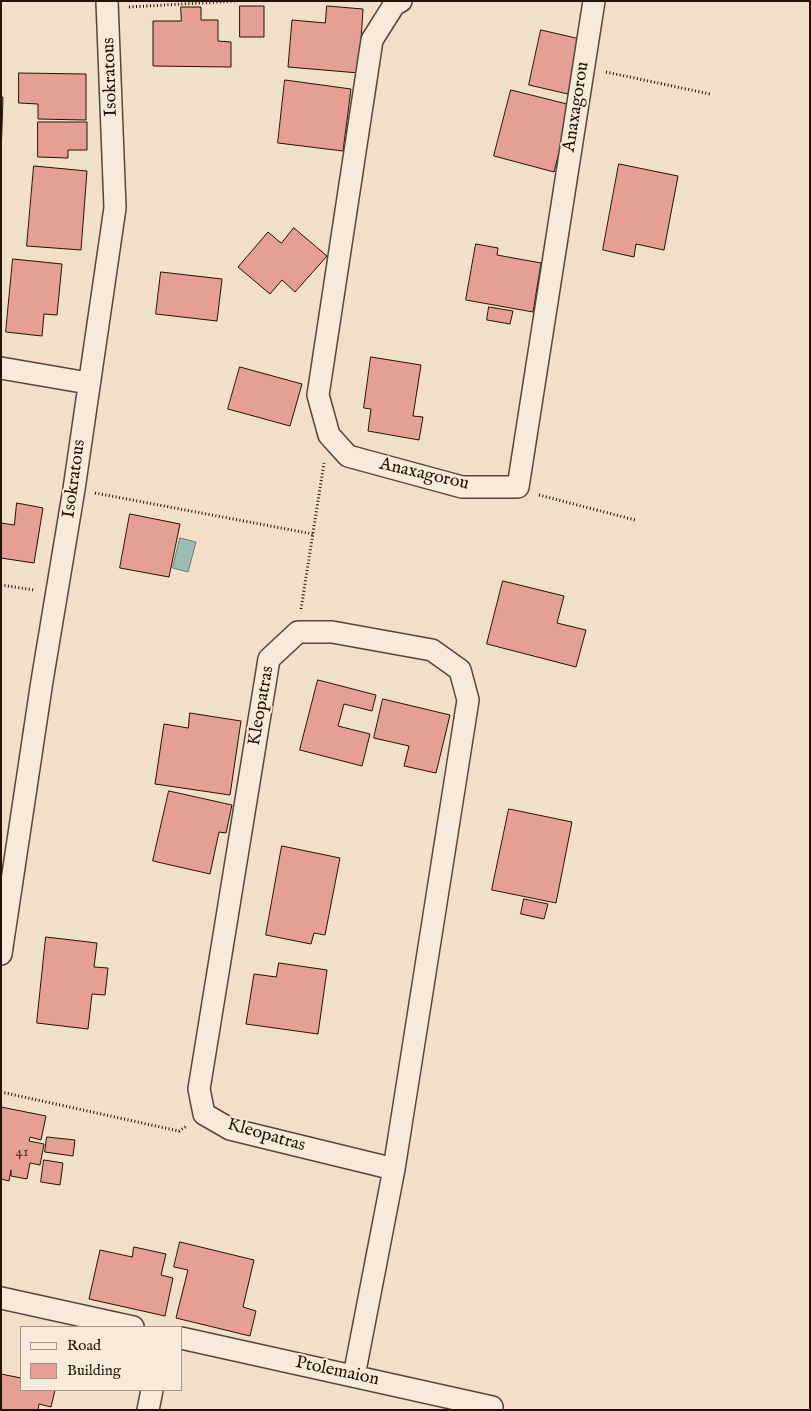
<!DOCTYPE html>
<style>
body{margin:0}
#map{position:relative;width:811px;height:1411px;overflow:hidden;background:#f1dfc7;font-family:"IM FELL English",serif}
canvas{display:block}
.frame{position:absolute;inset:0;border:2px solid #241206;pointer-events:none}
.legend{position:absolute;left:20px;top:1326px;width:162px;height:65px;box-sizing:border-box;background:#f6eadb;border:1px solid #a29486;margin:0;padding:6px 9px;list-style:none;font-size:15px;color:#241206}
.legend li{display:flex;align-items:center;gap:10px;height:25px}
.legend b{width:25px;border:1px solid #a29486}
</style>
<div id="map">
<canvas width="811" height="1411"></canvas>
<div class="frame"></div>
<ul class="legend">
<li><b style="height:6px;background:#f6eadb"></b>Road</li>
<li><b style="height:14px;background:#e59f93"></b>Building</li>
</ul>
</div>
<script>
const c = document.querySelector('canvas').getContext('2d');
c.lineJoin = 'round';
function fill(path, color) { c.fillStyle = color; c.fill(path, 'evenodd'); }
function stroke(path, color, width, dash) { c.strokeStyle = color; c.lineWidth = width; c.lineCap = dash ? 'butt' : 'round'; c.setLineDash(dash || []); c.stroke(path); }
function write(font, color, halo, rows, align = 'center') {
  c.font = font + ' "IM FELL English",serif'; c.lineWidth = 4; c.setLineDash([]); c.textBaseline = 'middle'; c.strokeStyle = halo; c.fillStyle = color; for (const [text, x, y, turn = 0] of rows) {
    c.save(); c.translate(x, y); c.rotate((+turn || 0) * Math.PI / 180); c.textAlign = isNaN(turn) ? turn : align; if (halo) c.strokeText(text, 0, 0); c.fillText(text, 0, 0); c.restore();
  }
}
const water = new Path2D(`
 M 180,538 L 196,542 L 188,572 L 173,568 Z`);
fill(water, '#9bbdb4');
stroke(water, '#6b796e', 1);
const building = new Path2D(`
 M 240,6 L 264,6 L 264,37 L 240,37 Z
 M 327,6 L 363,9 L 359,73 L 288,67 L 292,20 L 325,23 Z
 M 181,7 L 201,7 L 201,20 L 218,20 L 218,41 L 231,42 L 231,67 L 153,66 L 153,21 L 181,21 Z
 M 541,30 L 580,39 L 568,94 L 529,85 Z
 M 19,73 L 86,74 L 86,120 L 38,119 L 38,104 L 19,103 Z
 M 285,80 L 351,89 L 343,151 L 278,143 Z
 M 511,90 L 571,105 L 554,172 L 494,156 Z
 M 1,97 L 3,97 L 1,157 Z
 M 38,122 L 87,122 L 87,150 L 68,150 L 68,158 L 38,157 Z
 M 619,164 L 678,176 L 664,250 L 636,244 L 634,257 L 603,250 Z
 M 34,166 L 87,171 L 81,250 L 27,246 Z
 M 294,228 L 327,256 L 295,292 L 282,280 L 270,294 L 238,267 L 268,232 L 281,243 Z
 M 476,244 L 498,248 L 497,255 L 541,263 L 533,312 L 466,300 Z
 M 13,259 L 62,264 L 57,315 L 44,314 L 42,336 L 6,332 Z
 M 161,272 L 222,279 L 217,321 L 156,314 Z
 M 489,307 L 513,311 L 510,324 L 487,320 Z
 M 371,357 L 421,365 L 413,416 L 423,417 L 419,440 L 368,431 L 371,409 L 364,408 Z
 M 240,367 L 302,384 L 290,426 L 228,409 Z
 M 17,503 L 43,508 L 34,563 L 1,558 L 1,523 L 14,525 Z
 M 130,514 L 180,524 L 169,577 L 120,568 Z
 M 503,581 L 564,596 L 557,623 L 586,630 L 576,667 L 487,644 Z
 M 318,680 L 376,695 L 372,711 L 344,704 L 338,726 L 370,734 L 362,766 L 300,750 Z
 M 383,699 L 450,715 L 436,773 L 404,766 L 409,746 L 374,738 Z
 M 190,713 L 241,721 L 230,795 L 155,784 L 164,724 L 188,728 Z
 M 169,791 L 232,805 L 226,833 L 219,832 L 210,874 L 153,861 Z
 M 509,809 L 572,822 L 556,903 L 492,890 Z
 M 282,846 L 340,858 L 325,935 L 314,933 L 311,944 L 266,935 Z
 M 524,899 L 548,904 L 544,919 L 521,914 Z
 M 46,937 L 97,943 L 94,967 L 108,968 L 105,995 L 92,994 L 88,1029 L 37,1023 Z
 M 279,963 L 327,970 L 318,1034 L 246,1024 L 254,974 L 276,977 Z
 M 1,1107 L 46,1116 L 41,1140 L 30,1137 L 29,1141 L 44,1144 L 40,1165 L 30,1163 L 27,1179 L 11,1176 L 11,1170 L 9,1181 L 1,1179 Z
 M 47,1137 L 75,1140 L 73,1156 L 45,1152 Z
 M 44,1160 L 63,1163 L 60,1185 L 41,1182 Z
 M 180,1242 L 254,1260 L 243,1307 L 256,1311 L 250,1336 L 176,1318 L 188,1270 L 174,1267 Z
 M 134,1247 L 166,1254 L 161,1275 L 173,1278 L 165,1316 L 89,1299 L 100,1250 L 132,1257 Z
 M 1,1374 L 21,1378 L 21,1390 L 55,1390 L 51,1407 L 39,1404 L 38,1410 L 1,1410 Z`);
fill(building, '#e59f93');
stroke(building, '#241206', 1);
const minor = new Path2D(`
 M 401,1 L 394,5 L 372,40 L 318,395 L 329,435 L 348,456 L 462,487 L 518,487 L 594,1
 M 1,368 L 88,383
 M 1,954 L 42,681 L 74,489 L 115,208 L 107,1
 M 1,1298 L 133,1327
 M 181,1338 L 492,1407
 M 354,1376 L 394,1169 L 468,700 L 460,670 L 432,650 L 332,632 L 298,632 L 269,659 L 199,1089 L 204,1114 L 230,1129 L 394,1169
 M 148,1410 L 152,1390`);
stroke(minor, '#574536', 24);
stroke(new Path2D(`
 M 129,7 L 236,1
 M 606,72 L 710,94
 M 95,493 L 313,534
 M 539,495 L 635,520
 M 1,585 L 34,590
 M 301,609 L 324,463
 M 1,1092 L 179,1131 L 187,1126`), '#241206', 3, [1, 2.5]);
stroke(minor, '#f6eadb', 21);
write('15px', '#543529', null, [
 ["41",22,1153]
]);
write('18px', '#241206', '#f6eadb', [
 ["Isokratous",111,77,-92],
 ["Anaxagorou",577,107,-81],
 ["Anaxagorou",424,475,13],
 ["Isokratous",75,479,-82],
 ["Kleopatras",262,706,-80],
 ["Kleopatras",266,1136,16],
 ["Ptolemaion",337,1372,12]
]);
</script>
